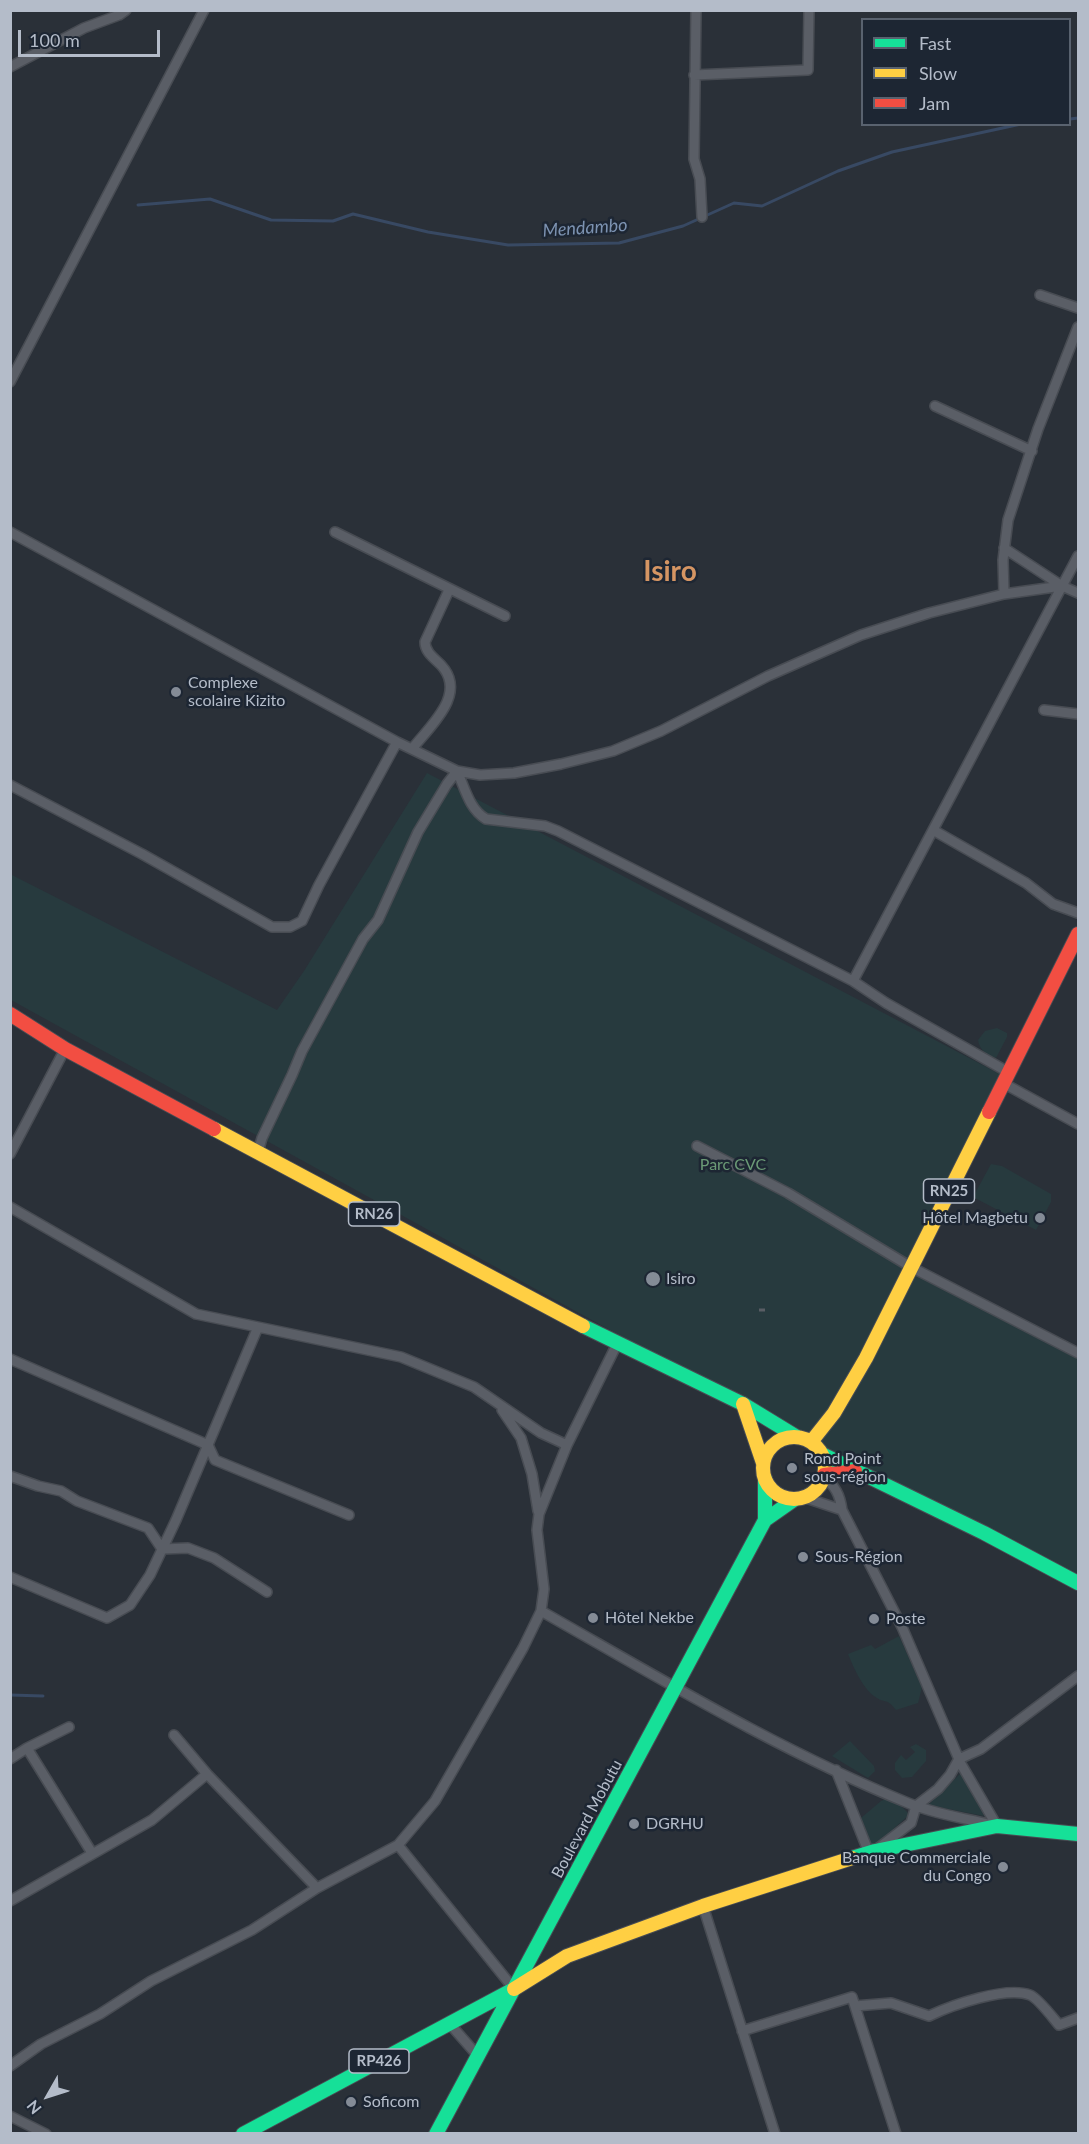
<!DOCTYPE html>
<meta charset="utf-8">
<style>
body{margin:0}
#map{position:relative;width:1089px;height:2144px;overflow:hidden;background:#2a3038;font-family:Lato,sans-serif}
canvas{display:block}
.frame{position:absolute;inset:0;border:12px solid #b4bcc9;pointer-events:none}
.legend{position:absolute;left:861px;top:18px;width:210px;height:108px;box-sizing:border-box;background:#1d2633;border:2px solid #59626f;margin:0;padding:8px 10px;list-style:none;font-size:18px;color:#b4bcc9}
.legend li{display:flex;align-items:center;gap:12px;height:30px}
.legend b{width:30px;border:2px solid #59626f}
.north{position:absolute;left:18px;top:2066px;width:60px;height:60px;-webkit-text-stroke:4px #1d2633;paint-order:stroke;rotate:231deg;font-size:16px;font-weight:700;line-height:24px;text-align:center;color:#b4bcc9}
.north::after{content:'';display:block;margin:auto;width:21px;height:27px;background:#b4bcc9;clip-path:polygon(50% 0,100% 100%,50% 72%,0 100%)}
.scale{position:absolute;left:18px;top:30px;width:142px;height:27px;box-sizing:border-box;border:3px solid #b4bcc9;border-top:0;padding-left:8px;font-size:18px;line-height:21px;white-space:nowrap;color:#b4bcc9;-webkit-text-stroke:4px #1d2633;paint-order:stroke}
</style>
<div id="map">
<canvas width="1089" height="2144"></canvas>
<div class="frame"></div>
<ul class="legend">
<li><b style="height:8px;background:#16e098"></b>Fast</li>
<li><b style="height:8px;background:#ffcf43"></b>Slow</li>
<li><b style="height:8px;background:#f24e42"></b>Jam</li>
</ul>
<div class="north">N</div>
<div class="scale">100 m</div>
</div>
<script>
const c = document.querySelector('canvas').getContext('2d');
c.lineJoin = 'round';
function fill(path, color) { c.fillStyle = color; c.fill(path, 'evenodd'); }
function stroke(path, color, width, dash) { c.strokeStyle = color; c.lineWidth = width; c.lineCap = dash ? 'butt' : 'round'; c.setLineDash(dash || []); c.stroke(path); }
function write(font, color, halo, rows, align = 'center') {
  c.font = font + ' Lato,sans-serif'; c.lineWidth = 5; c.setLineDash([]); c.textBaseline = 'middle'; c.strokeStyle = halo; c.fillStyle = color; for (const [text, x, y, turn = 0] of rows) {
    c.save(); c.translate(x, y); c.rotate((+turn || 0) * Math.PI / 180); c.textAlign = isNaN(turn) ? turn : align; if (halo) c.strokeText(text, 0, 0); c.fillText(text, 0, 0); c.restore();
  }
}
fill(new Path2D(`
 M 427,773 L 1013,1081 L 911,1267 L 1078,1352 L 1078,1583 L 717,1389 L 11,1000 L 10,874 L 277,1010 L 304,971 Z
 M 997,1028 L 1007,1033 L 1007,1037 L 996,1058 C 988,1057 979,1049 978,1040 L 985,1031 Z
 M 991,1164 L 1002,1166 L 1051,1194 L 1051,1202 L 1036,1230 L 973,1197 Z
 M 899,1636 L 922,1687 L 918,1703 L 896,1710 C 886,1697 886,1704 877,1698 C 863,1690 854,1668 848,1654 L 871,1645 L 875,1649 Z
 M 850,1741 L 874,1766 L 875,1771 L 868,1778 L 832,1756 Z
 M 916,1744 L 926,1750 L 926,1761 L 912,1777 L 902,1778 L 895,1770 L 895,1763 L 901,1755 L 906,1760 L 915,1752 L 910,1747 Z
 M 961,1773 L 984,1816 L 928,1805 Z
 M 886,1799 L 900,1805 L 908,1813 L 908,1816 L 875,1845 L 871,1845 L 861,1818 L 881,1801 Z`), '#273a3e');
stroke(new Path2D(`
 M 1070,119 L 1078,118
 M 138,205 L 210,199 L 271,220 L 333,221 L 353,214 L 428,232 L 508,245 L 619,243 L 683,226 L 734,203 L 762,206 L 838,171 L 892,152 L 1021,124
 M 10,1695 L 43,1696`), '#384963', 3);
const street = new Path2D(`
 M 696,10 L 694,159 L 700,179 L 702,217
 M 10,67 L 84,28 L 119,15 L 126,10
 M 694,75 L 808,70 L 809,10
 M 1040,295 L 1078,308
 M 10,382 L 204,10
 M 935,406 L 1032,451
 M 10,532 L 397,742
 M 335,532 L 505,616
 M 1004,548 L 1062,586
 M 1004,594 L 1003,560 L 1008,520 L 1038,429 L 1078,327
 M 1044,710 L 1078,714
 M 412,749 C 430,726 468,694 441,665 C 434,658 425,652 425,642 L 449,590
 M 10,785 L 142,854 L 272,927 L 290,927 L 302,921 L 319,885 L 397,742 L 457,771 L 480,775 L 514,773 L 561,764 L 613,751 L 661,731 L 768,676 L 861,635 L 929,613 L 1004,594 L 1062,586 L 1078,593
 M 933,830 L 1026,883 L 1053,904 L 1078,913
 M 853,981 L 1078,556
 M 1003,1083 L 1078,1124
 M 697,1146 L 788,1193 L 911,1267 L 1078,1353
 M 258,1152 L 262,1138 L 292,1075 L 302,1051 L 363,939 L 378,920 L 418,832 L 447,784 L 457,771 C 465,788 469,809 486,819 L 545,826 L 558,831 L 853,981 L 886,1003 L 1008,1072
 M 10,1154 L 65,1049
 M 10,1207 L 196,1314 L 401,1357 L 474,1387 L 541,1433 L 567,1445
 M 10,1359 L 208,1445 L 215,1460 L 349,1515
 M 502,1410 L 521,1438 L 532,1474 L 538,1511
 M 10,1476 L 38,1486 L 61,1491 L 77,1501 L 148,1528 L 162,1549 L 188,1548 L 214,1558 L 267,1592
 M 823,1477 C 835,1485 840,1495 842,1510 L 902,1627 L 961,1764 L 997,1826
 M 803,1497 L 842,1510
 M 10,1577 L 107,1618 L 130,1605 L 150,1575 L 176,1520 L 258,1327
 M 541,1611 C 661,1679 780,1751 908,1803 C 934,1814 965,1818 992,1825
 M 174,1735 L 207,1774 L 317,1888
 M 27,1748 L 92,1853
 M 10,1759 L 27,1748 L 69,1727
 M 836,1770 L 869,1853
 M 877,1849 L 911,1823 L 916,1806 L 938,1789 L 950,1775 L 959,1759 L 981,1749 L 1078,1676
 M 10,1901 L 152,1820 L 207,1774
 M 703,1906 L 775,2134
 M 514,1989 L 398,1845 L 435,1801 L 523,1648 L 541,1611 L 544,1589 L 537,1530 L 539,1514 L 567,1445 L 617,1344
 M 855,2006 L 891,2003 L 929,2016 C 952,2005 1006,1986 1030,1995 C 1038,1998 1053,2018 1059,2025 L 1078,2018
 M 449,2023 L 478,2056
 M 742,2031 L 852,1997 L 896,2134
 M 10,2066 L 41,2044 L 100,2014 L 151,1981 L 252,1930 L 317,1888 L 398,1845
 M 10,2116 L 46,2134`);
const fast = new Path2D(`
 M 583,1326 L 743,1404 L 797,1437
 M 822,1454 L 984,1533 L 1078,1583
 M 765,1520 L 795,1499
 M 852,1858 L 875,1851 L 997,1826 L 1078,1834
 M 243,2134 L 514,1989
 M 436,2134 L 765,1520 L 765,1479`);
const slow = new Path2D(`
 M 214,1129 L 583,1326
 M 743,1404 L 763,1463
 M763 1468a31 31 0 1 1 62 0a31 31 0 1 1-62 0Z
 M 811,1442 L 834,1413 L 866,1358 L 989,1112
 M 514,1989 L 567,1956 L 703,1906 L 852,1858`);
const jam = new Path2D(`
 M 10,1014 L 65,1049 L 214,1129
 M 989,1112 L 1078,934
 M 824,1475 L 855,1471`);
stroke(street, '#484c53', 12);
stroke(fast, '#484c53', 16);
stroke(slow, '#484c53', 16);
stroke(jam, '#484c53', 16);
stroke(street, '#5a5e66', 9);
stroke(fast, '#16e098', 14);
stroke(slow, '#ffcf43', 14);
stroke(jam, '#f24e42', 14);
stroke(new Path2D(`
 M 759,1310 L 765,1310`), '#595d64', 3, [6, 6]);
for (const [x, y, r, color] of [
 [176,692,6,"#848b96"],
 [1040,1218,6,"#848b96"],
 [653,1279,8,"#848b96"],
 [792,1468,6,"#848b96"],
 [803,1557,6,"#848b96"],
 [593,1618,6,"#848b96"],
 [874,1619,6,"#848b96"],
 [634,1824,6,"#848b96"],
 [1003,1867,6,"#848b96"],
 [351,2102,6,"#848b96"]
]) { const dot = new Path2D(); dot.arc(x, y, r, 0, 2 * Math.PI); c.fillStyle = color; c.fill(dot); stroke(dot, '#1d2633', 2); }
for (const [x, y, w] of [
 [949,1191,51],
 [374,1214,51],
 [379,2061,60]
]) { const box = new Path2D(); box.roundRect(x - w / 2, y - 12, w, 24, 4.5); c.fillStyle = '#1d2633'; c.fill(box); stroke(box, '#b4bcc9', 1.5); }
write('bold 15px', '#b4bcc9', null, [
 ["RN25",949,1191],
 ["RN26",374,1214],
 ["RP426",379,2061]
]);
write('16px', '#b4bcc9', '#1d2633', [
 ["Complexe",188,683],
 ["scolaire Kizito",188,701],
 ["Hôtel Magbetu",1028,1218,"right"],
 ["Isiro",666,1279],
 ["Rond Point",804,1459],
 ["sous-région",804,1477],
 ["Sous-Région",815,1557],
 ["Hôtel Nekbe",605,1618],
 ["Poste",886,1619],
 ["DGRHU",646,1824],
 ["Banque Commerciale",991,1858,"right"],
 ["du Congo",991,1876,"right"],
 ["Soficom",363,2102]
], 'left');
write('16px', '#6b9a76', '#1d2633', [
 ["Parc CVC",733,1165]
]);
write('16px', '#b4bcc9', '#1d2633', [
 ["Boulevard Mobutu",587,1819,-62]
]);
write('italic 18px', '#7c92b1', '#1d2633', [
 ["Mendambo",585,228,-4]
]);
write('bold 28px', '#d59563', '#1d2633', [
 ["Isiro",670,572]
]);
</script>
